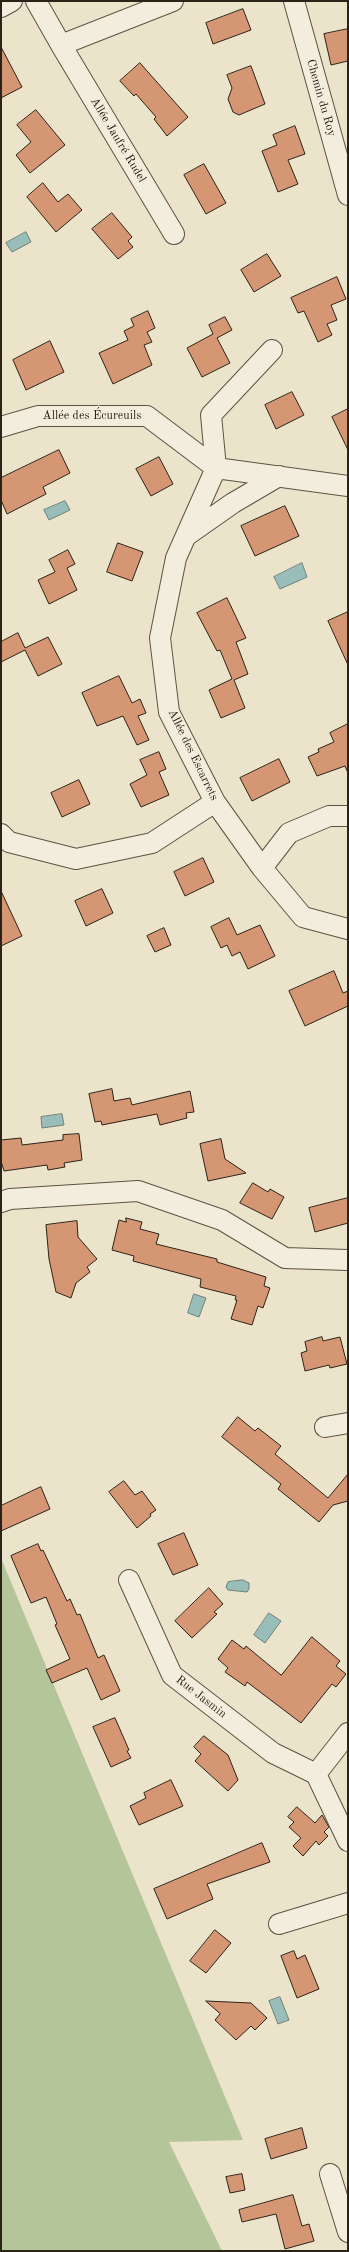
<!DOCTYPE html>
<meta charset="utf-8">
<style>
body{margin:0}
#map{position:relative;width:349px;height:2252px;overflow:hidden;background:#ece4ca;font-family:"Old Standard TT",serif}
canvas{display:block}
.frame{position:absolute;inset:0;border:2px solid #2c2218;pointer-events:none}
</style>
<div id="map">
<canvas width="349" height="2252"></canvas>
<div class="frame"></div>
</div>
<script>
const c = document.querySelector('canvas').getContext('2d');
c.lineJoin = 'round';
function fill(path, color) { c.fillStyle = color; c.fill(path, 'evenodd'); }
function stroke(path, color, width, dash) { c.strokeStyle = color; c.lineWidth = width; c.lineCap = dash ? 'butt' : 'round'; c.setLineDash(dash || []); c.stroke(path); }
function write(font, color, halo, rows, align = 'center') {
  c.font = font + ' "Old Standard TT",serif'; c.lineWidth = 3; c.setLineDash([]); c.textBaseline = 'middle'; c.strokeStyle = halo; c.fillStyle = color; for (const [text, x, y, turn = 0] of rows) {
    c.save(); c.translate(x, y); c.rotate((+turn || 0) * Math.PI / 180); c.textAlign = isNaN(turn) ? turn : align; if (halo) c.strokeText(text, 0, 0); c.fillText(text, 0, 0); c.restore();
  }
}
fill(new Path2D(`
 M 1,1558 L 243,2140 L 169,2142 L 222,2251 L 1,2251 Z`), '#b4c59a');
const water = new Path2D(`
 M 26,232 L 31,242 L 12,252 L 6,243 Z
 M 65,501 L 70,510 L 49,520 L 44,510 Z
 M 302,563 L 307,577 L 280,589 L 274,577 Z
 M 62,1114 L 64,1125 L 42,1128 L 41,1117 Z
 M 194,1294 L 206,1298 L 199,1317 L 188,1313 Z
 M 243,1580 L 249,1583 L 249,1589 L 247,1592 L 228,1590 L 226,1587 L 228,1582 Z
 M 269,1613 L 281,1621 L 265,1643 L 254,1635 Z
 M 280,1997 L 289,2020 L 278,2024 L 269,2001 Z`);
fill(water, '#99beba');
stroke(water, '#6d8079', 1);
const building = new Path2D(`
 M 243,9 L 251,30 L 213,44 L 206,23 Z
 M 348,29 L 348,61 L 331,65 L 324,34 Z
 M 1,47 L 22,87 L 1,98 Z
 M 140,63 L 188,117 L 167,136 L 154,119 L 156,117 L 136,94 L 134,96 L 120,81 Z
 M 251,66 L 265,104 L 239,115 L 233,112 L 228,99 L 232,88 L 227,75 Z
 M 36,110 L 65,145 L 30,173 L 16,155 L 31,142 L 17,125 Z
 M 295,126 L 305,154 L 288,160 L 298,184 L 278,192 L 262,151 L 277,145 L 273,135 Z
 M 204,164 L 226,203 L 206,214 L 184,175 Z
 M 43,183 L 58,202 L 68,194 L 82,210 L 56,232 L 27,197 Z
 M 112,213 L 132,237 L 128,241 L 133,247 L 118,259 L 92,229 Z
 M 267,254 L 281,276 L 254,292 L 241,270 Z
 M 337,277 L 346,299 L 331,305 L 337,320 L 327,324 L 332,335 L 318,342 L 304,311 L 298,313 L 291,298 Z
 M 148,311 L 155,328 L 147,332 L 152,342 L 144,345 L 152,365 L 113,384 L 99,353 L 128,340 L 124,331 L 134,326 L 131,319 Z
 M 225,317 L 232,330 L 217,338 L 230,363 L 202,377 L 187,348 L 213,334 L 209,325 Z
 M 50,341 L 64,372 L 26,390 L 13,360 Z
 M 292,392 L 304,415 L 276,429 L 265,405 Z
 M 348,409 L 348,450 L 332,417 Z
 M 59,450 L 70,473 L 43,487 L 46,494 L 7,514 L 1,500 L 1,478 Z
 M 159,457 L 173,484 L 151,496 L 136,469 Z
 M 285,506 L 299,536 L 255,556 L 241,526 Z
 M 118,543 L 143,552 L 132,581 L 107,572 Z
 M 68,550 L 75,564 L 67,568 L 77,590 L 49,604 L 38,580 L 55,572 L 49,560 Z
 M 227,598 L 246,638 L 236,642 L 248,674 L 234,680 L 245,708 L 221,718 L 209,690 L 232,679 L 220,650 L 217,651 L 197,613 Z
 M 348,612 L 348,665 L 328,621 Z
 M 18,633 L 25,648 L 48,637 L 62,664 L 38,676 L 25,650 L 1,662 L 1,642 Z
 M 119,676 L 132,703 L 140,699 L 146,713 L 138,716 L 149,740 L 137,745 L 123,716 L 97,726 L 82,693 Z
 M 348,724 L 348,773 L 345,766 L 317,776 L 308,757 L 319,752 L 318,749 L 334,742 L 330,733 Z
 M 159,752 L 166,769 L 159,772 L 169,795 L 141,807 L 130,784 L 147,775 L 140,760 Z
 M 279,759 L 290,782 L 252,801 L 240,778 Z
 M 79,780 L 90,804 L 62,817 L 51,793 Z
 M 203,858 L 214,882 L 185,896 L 174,872 Z
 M 102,889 L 113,913 L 86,926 L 75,901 Z
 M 1,891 L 22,936 L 1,946 Z
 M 229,918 L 237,935 L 260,925 L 275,956 L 248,969 L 240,952 L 232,956 L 227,945 L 221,948 L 211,927 Z
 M 164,928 L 171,945 L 155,952 L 147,936 Z
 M 334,971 L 343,993 L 348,991 L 348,1006 L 305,1026 L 289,991 Z
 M 112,1089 L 114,1101 L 130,1098 L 132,1105 L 190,1091 L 194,1112 L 186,1113 L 187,1118 L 160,1125 L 157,1114 L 102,1125 L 101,1121 L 95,1122 L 89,1094 Z
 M 79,1134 L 82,1160 L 64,1163 L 65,1167 L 48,1170 L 47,1165 L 4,1171 L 1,1161 L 1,1140 L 21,1138 L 22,1145 L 63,1140 L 63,1135 Z
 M 221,1139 L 225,1159 L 246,1173 L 208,1181 L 200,1144 Z
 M 253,1183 L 268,1192 L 270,1189 L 284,1197 L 272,1219 L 240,1203 Z
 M 348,1198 L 348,1223 L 315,1232 L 309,1208 Z
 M 126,1218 L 142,1222 L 140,1229 L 159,1234 L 156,1244 L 217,1259 L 217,1262 L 266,1277 L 264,1286 L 270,1288 L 263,1308 L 258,1306 L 252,1325 L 231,1319 L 237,1300 L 235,1300 L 236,1296 L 200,1287 L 201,1279 L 133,1261 L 134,1256 L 112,1250 L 119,1220 L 126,1222 Z
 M 77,1221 L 78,1237 L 97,1259 L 87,1267 L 90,1272 L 76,1283 L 71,1298 L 56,1292 L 49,1259 L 46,1225 Z
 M 322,1337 L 323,1341 L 340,1337 L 347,1364 L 330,1368 L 329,1365 L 305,1371 L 301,1353 L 307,1351 L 305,1342 Z
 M 238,1417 L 255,1431 L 258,1428 L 281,1446 L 275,1454 L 328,1498 L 348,1474 L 348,1501 L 333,1505 L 319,1522 L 278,1489 L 281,1484 L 222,1437 Z
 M 124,1481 L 135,1495 L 142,1491 L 156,1510 L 150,1514 L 151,1516 L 137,1528 L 109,1492 Z
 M 41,1487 L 50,1509 L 1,1531 L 1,1506 Z
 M 184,1533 L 198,1565 L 173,1575 L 158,1544 Z
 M 38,1544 L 41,1551 L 43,1550 L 67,1601 L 70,1599 L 77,1615 L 80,1614 L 98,1658 L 104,1655 L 120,1691 L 101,1700 L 87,1668 L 52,1683 L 46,1670 L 70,1659 L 55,1625 L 57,1624 L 46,1597 L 31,1603 L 11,1556 Z
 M 209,1588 L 223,1604 L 214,1612 L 217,1614 L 192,1638 L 175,1621 Z
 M 312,1637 L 340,1661 L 336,1666 L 346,1674 L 336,1687 L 332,1684 L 301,1723 L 247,1682 L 245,1686 L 225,1672 L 228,1668 L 218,1659 L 232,1640 L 244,1649 L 246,1646 L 281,1675 Z
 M 115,1718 L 129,1750 L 127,1751 L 131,1758 L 111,1767 L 93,1727 Z
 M 204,1736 L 228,1755 L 238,1780 L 228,1791 L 195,1761 L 201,1754 L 194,1747 Z
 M 171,1780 L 183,1806 L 139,1825 L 130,1806 L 146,1798 L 144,1793 Z
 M 297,1807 L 315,1823 L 322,1815 L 329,1827 L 324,1832 L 328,1836 L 319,1845 L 316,1841 L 303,1856 L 293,1846 L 301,1838 L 289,1827 L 294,1822 L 288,1817 Z
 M 262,1843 L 270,1862 L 207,1884 L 213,1899 L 167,1919 L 154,1889 Z
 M 215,1930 L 231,1943 L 206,1973 L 190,1961 Z
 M 294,1951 L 297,1959 L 305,1955 L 319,1989 L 297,1998 L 281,1956 Z
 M 206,2001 L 251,2003 L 267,2018 L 255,2030 L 251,2026 L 236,2040 L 215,2020 L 220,2014 Z
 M 302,2128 L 307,2148 L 271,2159 L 265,2139 Z
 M 242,2174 L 245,2190 L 230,2193 L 226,2177 Z
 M 293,2195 L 302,2226 L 309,2224 L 314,2241 L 285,2249 L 276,2214 L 242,2222 L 239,2210 Z`);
fill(building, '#d59674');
stroke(building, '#2c2218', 1);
const minor = new Path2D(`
 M 36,1 L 61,45
 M 173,1 L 61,45 L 174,234
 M 294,1 L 348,195
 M 1,7 L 12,1
 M 1,427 L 38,416 L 147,416 L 216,468 L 211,415 L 272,350
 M 348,486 L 216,468 L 176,558 L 160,638 L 169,712 L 215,802 L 262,868 L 303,917 L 348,929
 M 186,536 L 233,503 L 279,476
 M 1,834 L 9,842 L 76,859 L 152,843 L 215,802
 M 262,868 L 289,833 L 329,816 L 348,816
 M 1,1202 L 10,1199 L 138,1191 L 222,1220 L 285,1258 L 348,1260
 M 325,1427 L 348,1423
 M 129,1580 L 172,1675 L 273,1753 L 316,1774
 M 348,1733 L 316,1774 L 348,1841
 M 279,1924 L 348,1903
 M 330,2174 L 348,2232`);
stroke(minor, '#5c5244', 22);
stroke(minor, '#f3eddd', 20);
write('12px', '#2c2218', '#f3eddd', [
 ["Chemin du Roy",321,98,74],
 ["Allée Jaufré Rudel",118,140,59],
 ["Allée des Écureuils",92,416],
 ["Allée des Escarrets",193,755,64],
 ["Rue Jasmin",201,1697,38]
]);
</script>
